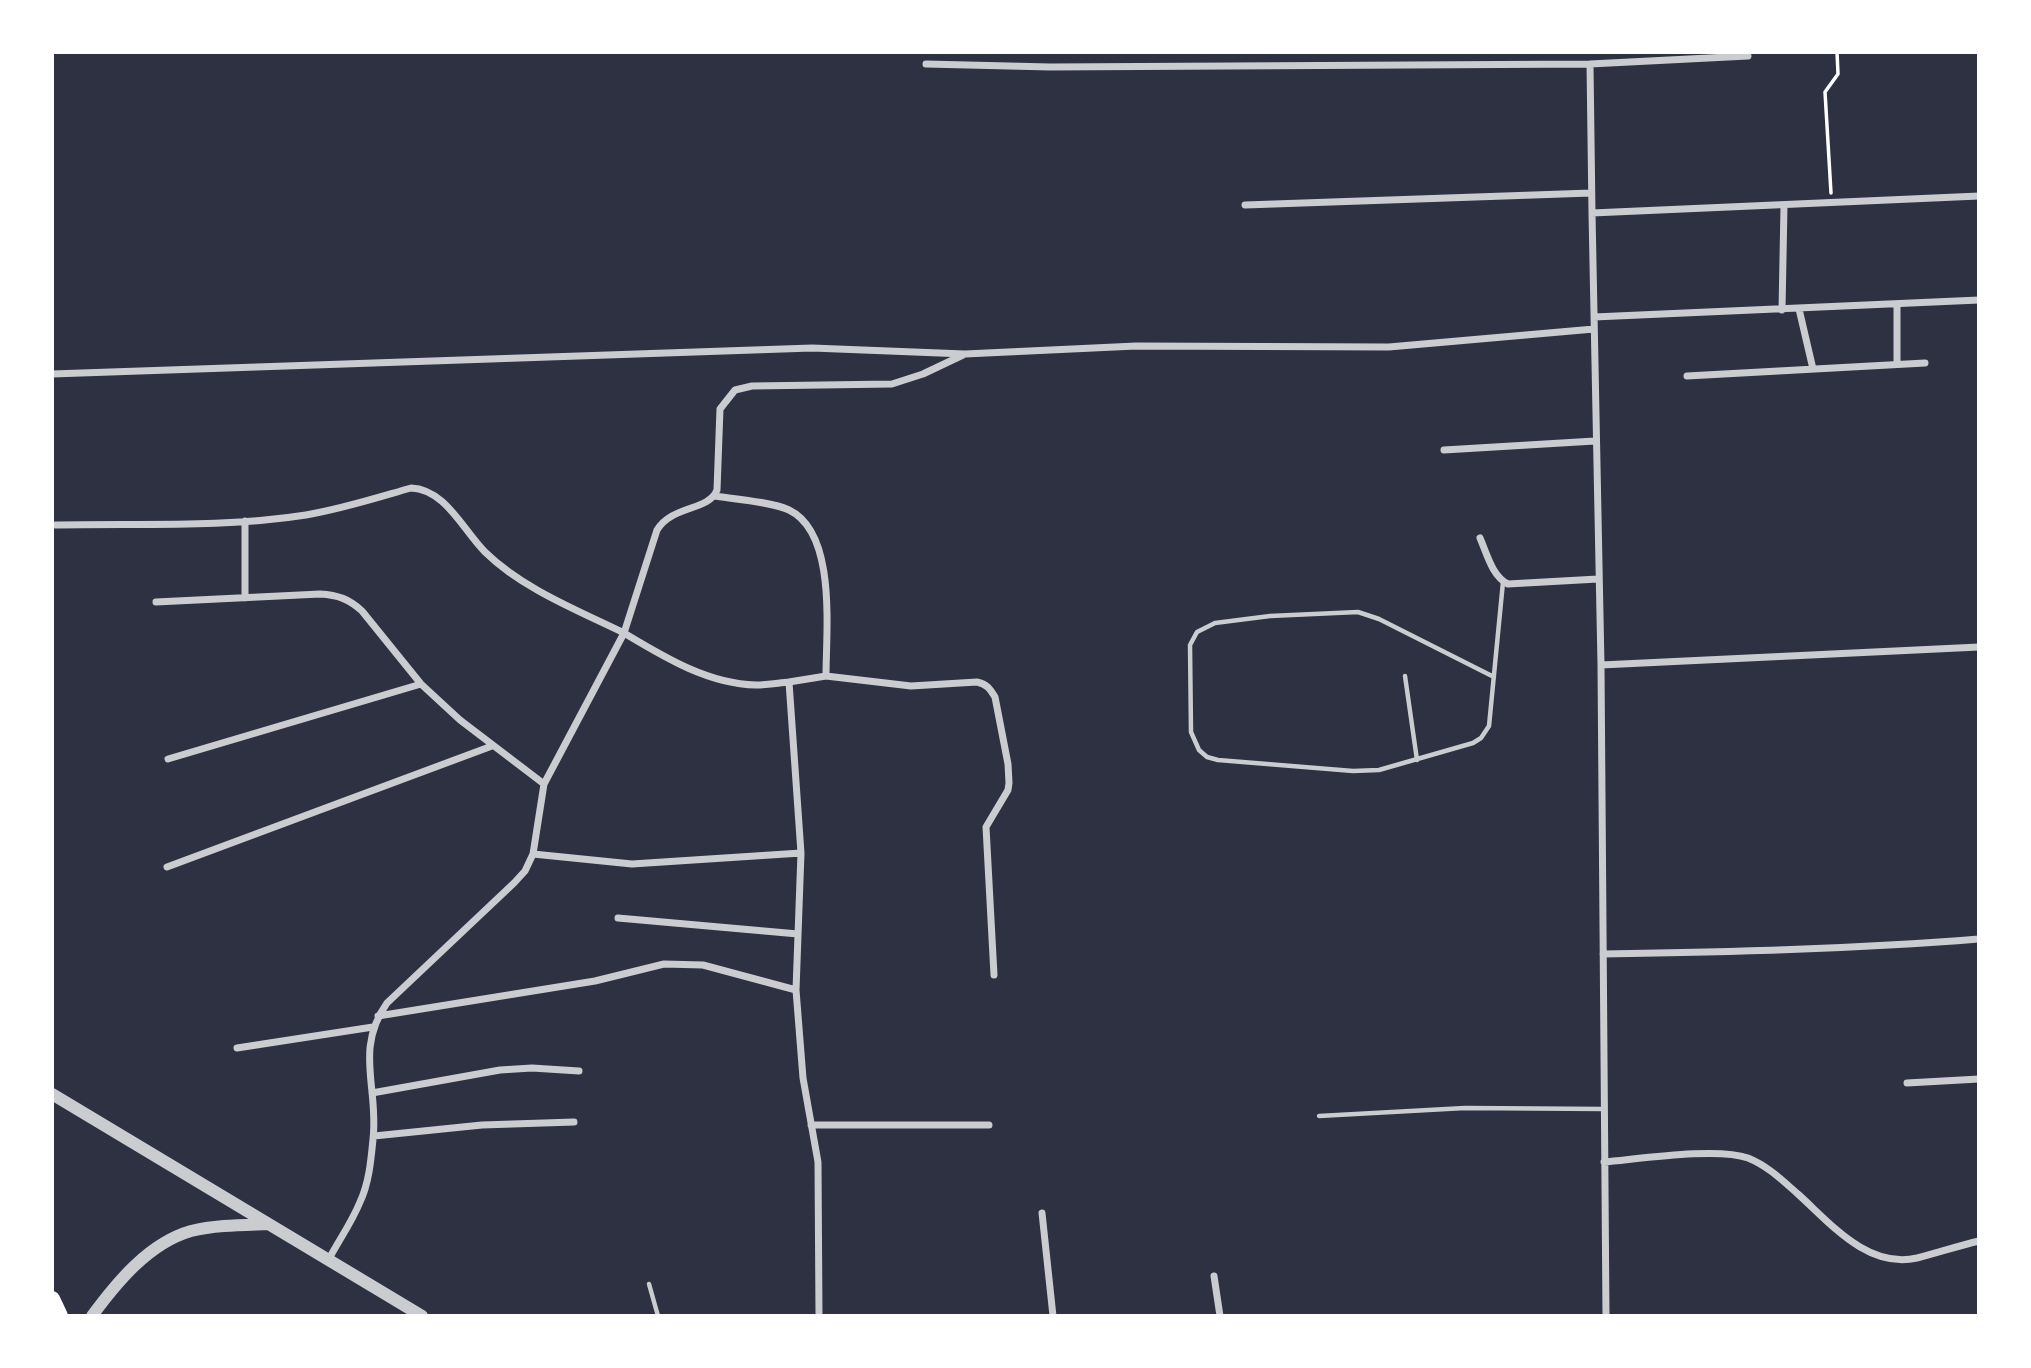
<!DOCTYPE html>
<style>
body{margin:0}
#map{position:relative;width:2031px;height:1368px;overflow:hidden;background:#2d3142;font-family:Ubuntu,sans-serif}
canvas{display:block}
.frame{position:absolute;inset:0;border:54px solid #fff;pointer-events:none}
</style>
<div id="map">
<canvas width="2031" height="1368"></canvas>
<div class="frame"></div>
</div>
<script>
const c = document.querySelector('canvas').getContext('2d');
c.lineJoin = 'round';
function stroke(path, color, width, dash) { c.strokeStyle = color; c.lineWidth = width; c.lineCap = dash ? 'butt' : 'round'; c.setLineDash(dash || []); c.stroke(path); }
stroke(new Path2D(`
 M 1831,193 L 1825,92 L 1838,74 L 1837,52`), '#fff', 3.5);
stroke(new Path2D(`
 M 1405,676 L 1417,760
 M 1494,677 L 1379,619 L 1358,612 L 1270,616 L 1215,623 L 1197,632 L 1190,645 L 1191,732 L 1199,750 L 1207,757 L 1218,760 L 1353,771 L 1379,770 L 1473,743 L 1481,738 L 1489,726 L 1503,582
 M 1319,1116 L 1465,1108 L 1604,1109
 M 649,1284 L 658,1316`), '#caccd0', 4.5);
stroke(new Path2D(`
 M 926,64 L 1050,67 L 1590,64 L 1592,213
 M 1590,64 L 1748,56
 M 1245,205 L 1591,193
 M 1799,309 L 1813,369
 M 1782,310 L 1784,206
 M 1594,317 L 1979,300
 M 1897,364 L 1897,304
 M 52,374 L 812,348 L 965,354 L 1136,346 L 1389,347 L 1594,329
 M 1687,376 L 1925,363
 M 1444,450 L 1595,441
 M 714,496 C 735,499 772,502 789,510 C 837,533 826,631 826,676
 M 52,525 C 136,523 223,528 306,515 C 342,509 376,498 411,488 C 445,489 463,530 485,552 C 523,589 577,610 624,633 L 544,784 L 533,854
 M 1480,538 C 1487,554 1492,576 1508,584 L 1598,579
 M 245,598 L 245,521
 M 156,602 L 320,594 C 338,595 349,599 362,611 L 421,684 L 460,720 L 544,784
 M 1601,665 L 1979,647
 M 789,682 L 826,676 L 911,686 L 977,682 C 987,684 990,689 995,697 L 1008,764 L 1009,783 L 1008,790 L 986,827 L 994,975
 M 168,759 L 421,684
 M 801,853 L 789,682 C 778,683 767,685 756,685 C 708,684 664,657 624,633 L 657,530 C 672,505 709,511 717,490 L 720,409 L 735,390 L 752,386 L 892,384 L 923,374 L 963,355
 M 167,867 L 492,746
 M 618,918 L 798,934
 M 1603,954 C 1728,952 1853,949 1979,939
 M 378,1016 L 595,981 L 664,964 L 703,965 L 796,990
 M 237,1048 L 373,1027
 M 1907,1083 L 1979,1079
 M 372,1093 L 500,1070 L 532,1068 L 579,1071
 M 811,1125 L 989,1125
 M 374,1136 L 482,1125 L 574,1122
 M 1604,1162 C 1639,1159 1717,1147 1748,1158 C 1768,1166 1783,1181 1799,1195 C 1831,1224 1868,1269 1917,1258 C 1937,1253 1958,1246 1979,1241
 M 1042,1213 L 1053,1316
 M 329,1259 C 339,1240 352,1222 360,1202 C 369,1183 371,1160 373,1139 C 379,1088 354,1050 387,1003 L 514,883 L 525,871 L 533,854 L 632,864 L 801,853 L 796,990 L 803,1078 L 818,1162 L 819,1316
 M 1214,1276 L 1220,1316
 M 1606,1316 L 1601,665 L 1592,213 L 1979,196`), '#caccd0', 7);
stroke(new Path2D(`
 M 52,1094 L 422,1316
 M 92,1316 C 117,1282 149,1243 191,1231 C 216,1225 243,1225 268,1224`), '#caccd0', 12);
stroke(new Path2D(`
 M 52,1299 L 60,1316`), '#fff', 16);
</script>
